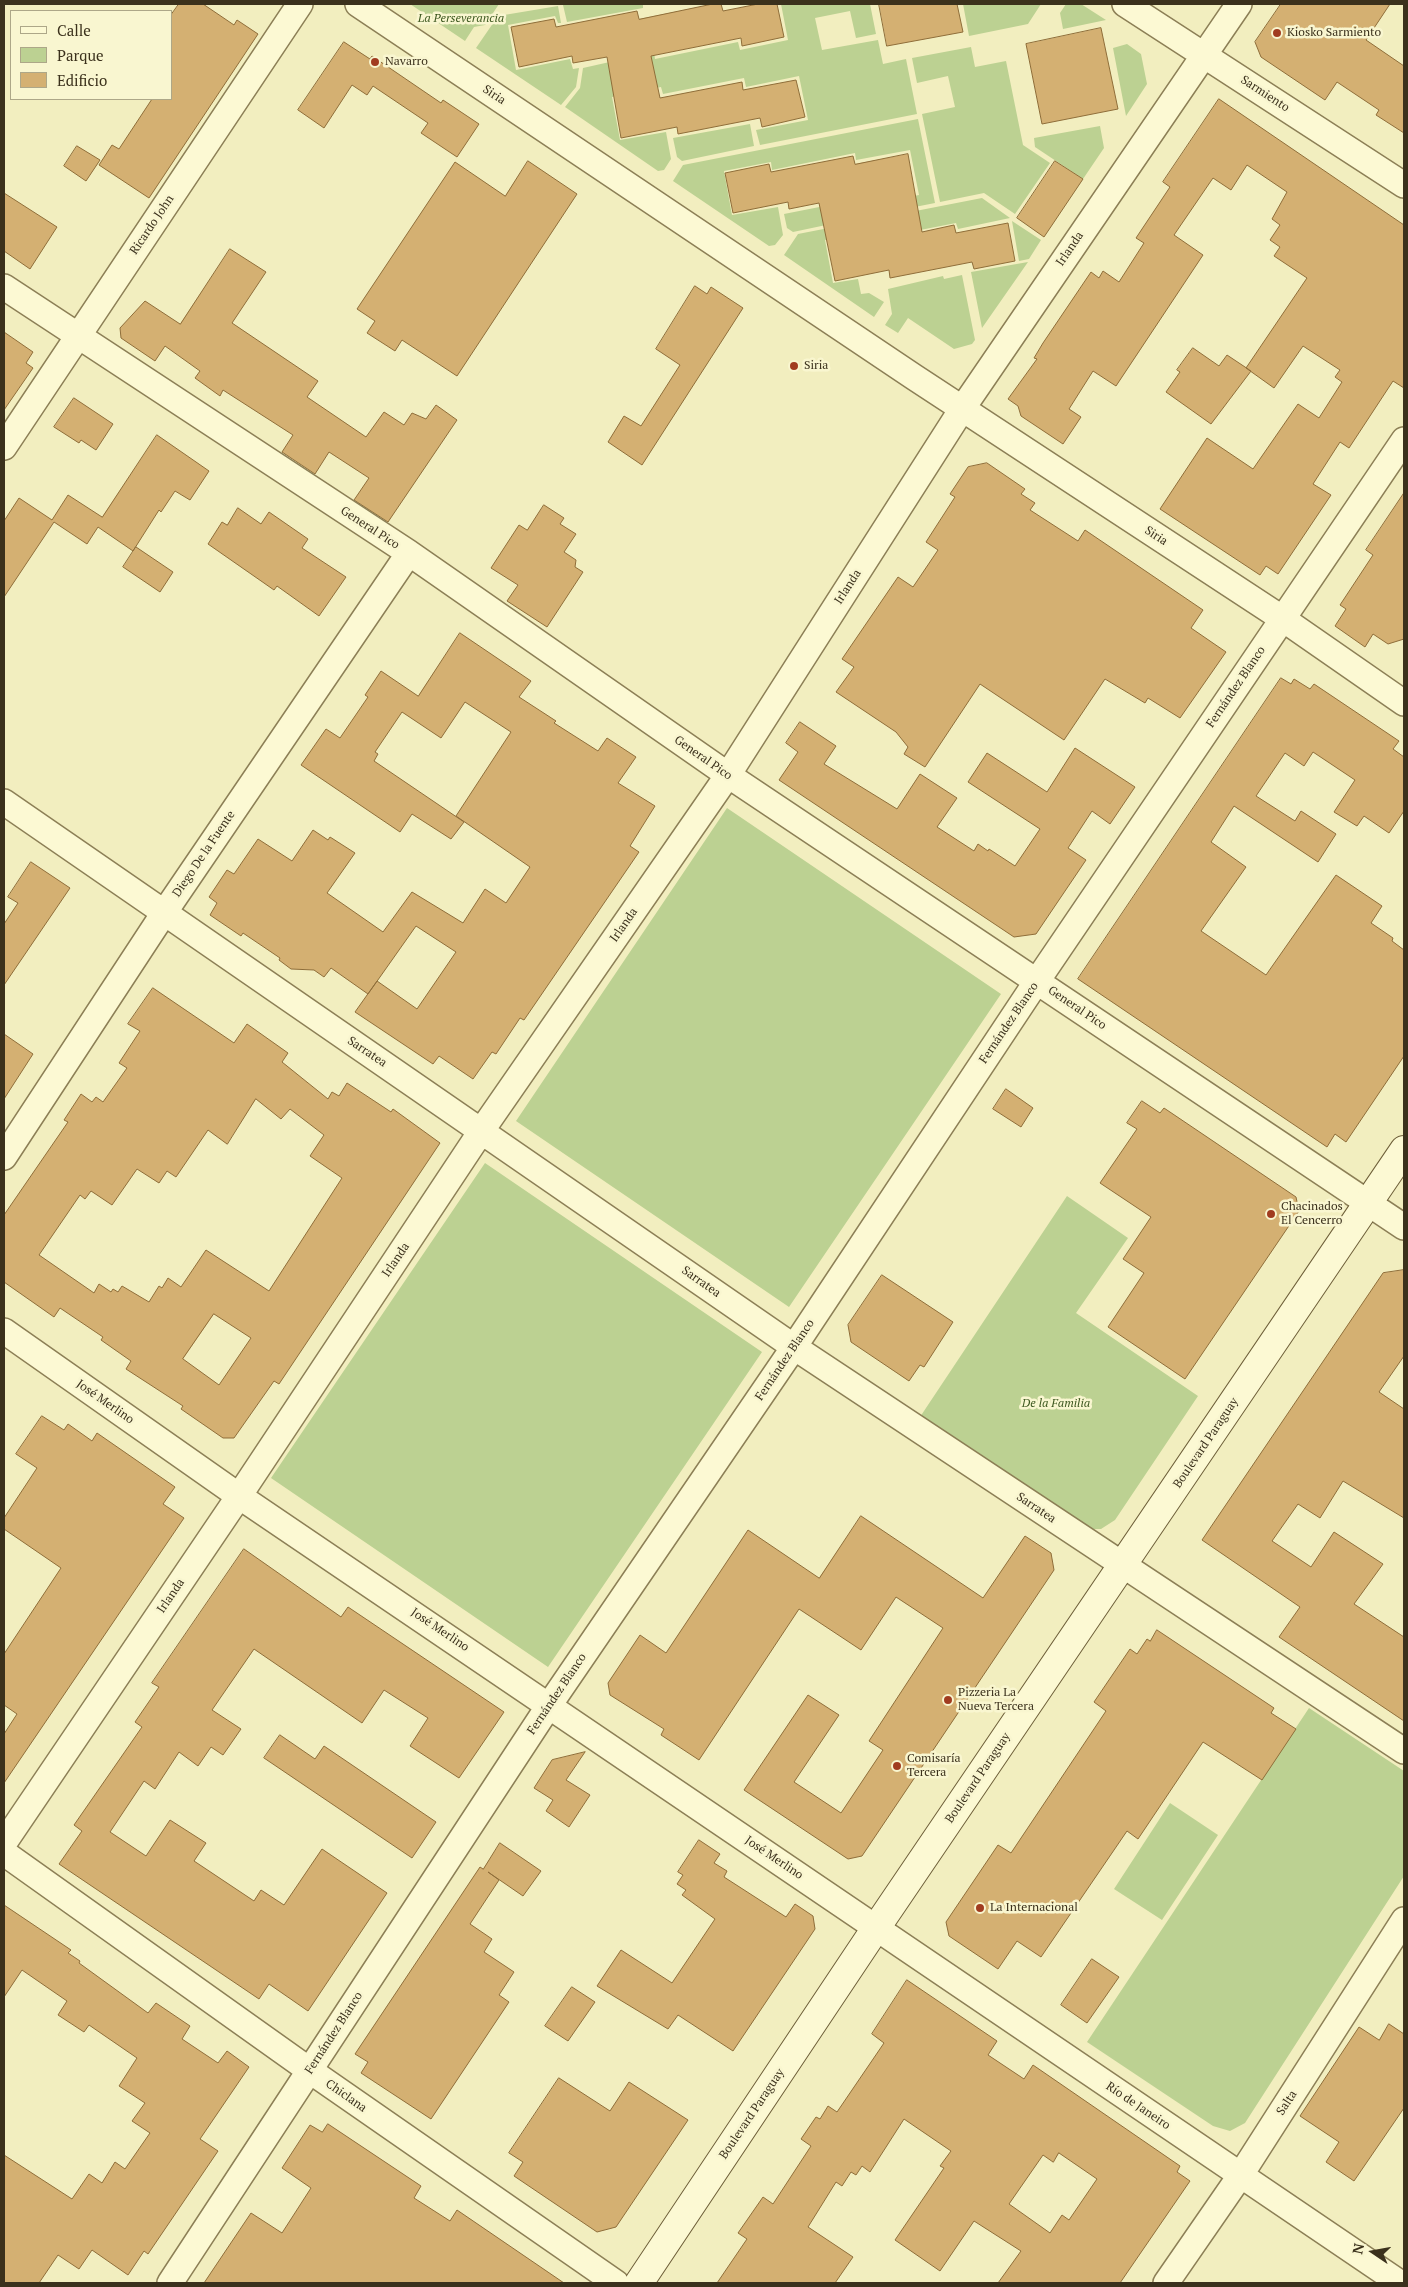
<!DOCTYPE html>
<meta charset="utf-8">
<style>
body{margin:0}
#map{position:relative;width:1408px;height:2287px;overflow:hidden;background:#f2eebf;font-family:"PT Serif",serif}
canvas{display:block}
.frame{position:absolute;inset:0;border:5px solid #3b311c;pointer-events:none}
.legend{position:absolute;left:10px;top:10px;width:162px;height:90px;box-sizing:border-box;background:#f9f6d0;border:1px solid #ada788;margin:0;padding:6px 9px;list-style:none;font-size:15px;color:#3b311c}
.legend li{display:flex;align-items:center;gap:10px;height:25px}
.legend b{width:25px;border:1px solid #ada788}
.north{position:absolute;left:1348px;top:2227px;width:50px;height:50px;-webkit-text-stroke:4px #f9f6d0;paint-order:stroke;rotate:282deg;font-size:14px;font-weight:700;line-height:20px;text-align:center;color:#3b311c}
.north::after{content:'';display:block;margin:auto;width:18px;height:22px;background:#3b311c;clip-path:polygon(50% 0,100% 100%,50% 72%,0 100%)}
</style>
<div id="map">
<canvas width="1408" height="2287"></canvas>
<div class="frame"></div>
<ul class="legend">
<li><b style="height:6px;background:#fcf9d3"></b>Calle</li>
<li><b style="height:14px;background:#bcd192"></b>Parque</li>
<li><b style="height:14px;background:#d4b072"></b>Edificio</li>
</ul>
<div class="north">N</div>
</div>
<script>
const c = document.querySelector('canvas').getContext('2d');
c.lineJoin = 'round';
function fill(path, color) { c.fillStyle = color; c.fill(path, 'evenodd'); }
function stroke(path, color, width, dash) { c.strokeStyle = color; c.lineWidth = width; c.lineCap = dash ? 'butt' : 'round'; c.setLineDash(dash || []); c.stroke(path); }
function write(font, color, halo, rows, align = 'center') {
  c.font = font + ' "PT Serif",serif'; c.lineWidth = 5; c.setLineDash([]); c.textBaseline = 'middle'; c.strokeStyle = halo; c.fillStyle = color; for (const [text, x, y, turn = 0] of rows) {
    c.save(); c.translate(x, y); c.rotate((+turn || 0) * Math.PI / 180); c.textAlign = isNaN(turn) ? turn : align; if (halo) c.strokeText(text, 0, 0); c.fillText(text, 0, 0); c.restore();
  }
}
fill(new Path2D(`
 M 410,4 L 499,4 L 485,25 L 474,27 L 465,41 Z
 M 571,4 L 643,4 L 643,8 L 567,22 L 563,5 Z
 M 781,4 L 870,4 L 876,34 L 856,38 L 850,11 L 815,18 L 822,50 L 878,40 L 883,64 L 906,59 L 917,114 L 760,145 L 756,130 L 808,120 L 799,76 L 746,87 L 744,78 L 663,94 L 661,87 L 612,97 L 620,140 L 666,132 L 671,159 L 664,170 L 658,171 L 565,107 L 580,88 L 583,68 L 654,52 L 655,59 L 738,42 L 740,50 L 788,40 Z
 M 963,4 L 1041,4 L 1028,24 L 969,36 Z
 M 1066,4 L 1081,4 L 1106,20 L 1063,29 L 1060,13 Z
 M 558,6 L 561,23 L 558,23 L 555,16 L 508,25 L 516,70 L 570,59 L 573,69 L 579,68 L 576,87 L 561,105 L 476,48 L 498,16 Z
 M 1127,44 L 1141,54 L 1147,84 L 1126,116 L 1113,48 Z
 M 971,47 L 975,67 L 1006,61 L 1023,145 L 1050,163 L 1015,214 L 984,193 L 940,202 L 922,114 L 955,107 L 948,76 L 917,83 L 912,58 Z
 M 918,119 L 935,203 L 869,216 L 867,205 L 919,195 L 910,150 L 856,160 L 855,153 L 772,170 L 771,162 L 724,171 L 732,215 L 778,207 L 783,235 L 775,245 L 769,246 L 673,181 L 683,165 Z
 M 750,124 L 754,146 L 682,161 L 677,157 L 673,138 Z
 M 1100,126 L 1104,148 L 1083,179 L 1035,147 L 1034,138 Z
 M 982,198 L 1010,218 L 958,229 L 956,223 L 874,239 L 872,231 L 825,240 L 833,283 L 858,279 L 861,294 L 869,293 L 884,302 L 874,317 L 784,255 L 798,234 Z
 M 860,199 L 864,217 L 793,232 L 787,228 L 784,214 Z
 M 1012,221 L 1041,240 L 1029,259 L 1019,261 Z
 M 1028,262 L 982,328 L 971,272 Z
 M 962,275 L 975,340 L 972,344 L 954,349 L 908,318 L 898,333 L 885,325 L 892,314 L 888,289 L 943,276 L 944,279 Z
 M 727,808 L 1001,994 L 789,1307 L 516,1121 Z
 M 485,1163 L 762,1352 L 548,1667 L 271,1478 Z
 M 1067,1196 L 1128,1238 L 1076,1313 L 1198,1396 L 1115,1520 L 1101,1529 L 1090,1529 L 920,1417 Z
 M 1309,1708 L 1404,1771 L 1404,1876 L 1245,2123 L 1230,2131 L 1213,2126 L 1087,2042 Z
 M 1170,1803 L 1218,1835 L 1162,1920 L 1114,1889 Z`), '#bcd192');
const building = new Path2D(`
 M 179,4 L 203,4 L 234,25 L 237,20 L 258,34 L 149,198 L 99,165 L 112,145 L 119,149 L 152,99 L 171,99 L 171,15 Z
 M 713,4 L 721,4 L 723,11 L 758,4 L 777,4 L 784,37 L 742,46 L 741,38 L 651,56 L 660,98 L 742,82 L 743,90 L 796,80 L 805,117 L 762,127 L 760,118 L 678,134 L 677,127 L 621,138 L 607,57 L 573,63 L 572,56 L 519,67 L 511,27 L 554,19 L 556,27 L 637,11 L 639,19 Z
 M 879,4 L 957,4 L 963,32 L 887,46 Z
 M 1281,4 L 1390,4 L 1366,40 L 1404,66 L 1404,133 L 1376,115 L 1379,110 L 1337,82 L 1325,100 L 1261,57 L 1255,42 Z
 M 1101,28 L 1118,109 L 1042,124 L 1026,44 Z
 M 344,42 L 370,59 L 372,56 L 441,103 L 443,100 L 479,124 L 457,157 L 421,133 L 428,123 L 373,86 L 367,95 L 352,85 L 324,128 L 298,110 Z
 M 1219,99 L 1404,225 L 1404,388 L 1393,381 L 1349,448 L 1340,442 L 1313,484 L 1331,495 L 1278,574 L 1266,566 L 1260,575 L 1160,509 L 1207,438 L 1253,469 L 1298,404 L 1319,418 L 1342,382 L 1335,377 L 1340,370 L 1303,346 L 1274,388 L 1246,368 L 1307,278 L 1274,256 L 1280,247 L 1270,240 L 1280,225 L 1272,219 L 1287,192 L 1247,165 L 1231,190 L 1213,178 L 1174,235 L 1203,255 L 1116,386 L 1093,371 L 1069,409 L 1081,417 L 1063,444 L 1021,416 L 1018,406 L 1008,399 L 1037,359 L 1034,358 L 1043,343 L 1091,272 L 1099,278 L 1103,271 L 1119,282 L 1144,243 L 1136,238 L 1170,187 L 1163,182 Z
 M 77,146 L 100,160 L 86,181 L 64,166 Z
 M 908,154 L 922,232 L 954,225 L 956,233 L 1008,223 L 1015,261 L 974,269 L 972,262 L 890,278 L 889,270 L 835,281 L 819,203 L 789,209 L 788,202 L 733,213 L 725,173 L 769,164 L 771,172 L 853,156 L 855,164 Z
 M 528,161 L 577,194 L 457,376 L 402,340 L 395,351 L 367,333 L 375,321 L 357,309 L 455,162 L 505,196 Z
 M 1055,161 L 1083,179 L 1044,237 L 1017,218 Z
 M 4,193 L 57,227 L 30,269 L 4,251 Z
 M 230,249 L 266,272 L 232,323 L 318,381 L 307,397 L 366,437 L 384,412 L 404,425 L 412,413 L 426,419 L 436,405 L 457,420 L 388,522 L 354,500 L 369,478 L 329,452 L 315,474 L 282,452 L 293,435 L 223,390 L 220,396 L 195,378 L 200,371 L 165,346 L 155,361 L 121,338 L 120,328 L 145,301 L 180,324 Z
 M 695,286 L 707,294 L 711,287 L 743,308 L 642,465 L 608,442 L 624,416 L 641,426 L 680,365 L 656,349 Z
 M 4,332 L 33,352 L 26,363 L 33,368 L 4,410 Z
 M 1193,348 L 1219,366 L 1227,355 L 1251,371 L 1211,424 L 1166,392 L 1180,372 L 1177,370 Z
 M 74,398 L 113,424 L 96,450 L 81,440 L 79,443 L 54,427 Z
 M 157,435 L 209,471 L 190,500 L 175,491 L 161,512 L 159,510 L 133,551 L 98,527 L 87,544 L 54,522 L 4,597 L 4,521 L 19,498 L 52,520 L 68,495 L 102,517 Z
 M 987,463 L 1025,489 L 1021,494 L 1035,503 L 1030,510 L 1078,541 L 1085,530 L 1203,610 L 1191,628 L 1226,652 L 1180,718 L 1148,698 L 1145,703 L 1105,679 L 1064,740 L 980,684 L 925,767 L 904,754 L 908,747 L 896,732 L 836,692 L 854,667 L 842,659 L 898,577 L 913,587 L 938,550 L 926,542 L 955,497 L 950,494 L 968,467 Z
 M 1404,493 L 1404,639 L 1388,644 L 1373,634 L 1365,647 L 1335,626 L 1346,609 L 1340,605 L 1373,555 L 1366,550 Z
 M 544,505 L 564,518 L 560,524 L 576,534 L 564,552 L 576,560 L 575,567 L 583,572 L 547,627 L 507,601 L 518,585 L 491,568 L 519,525 L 527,530 Z
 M 238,508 L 261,524 L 269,512 L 308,539 L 302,548 L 346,577 L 319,616 L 277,586 L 274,590 L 208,544 L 222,522 L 227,525 Z
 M 136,547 L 173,572 L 160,592 L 123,567 Z
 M 460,633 L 531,681 L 519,697 L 556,721 L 554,723 L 598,751 L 607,738 L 636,757 L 618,783 L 655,806 L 630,846 L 639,852 L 524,1020 L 520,1018 L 496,1054 L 492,1052 L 473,1079 L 439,1056 L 433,1064 L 355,1012 L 377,981 L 417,1009 L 456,952 L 416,926 L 368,994 L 331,968 L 324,977 L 314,970 L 291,969 L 279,960 L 280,958 L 243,933 L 241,936 L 210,915 L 217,903 L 209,897 L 227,870 L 234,874 L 258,839 L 292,861 L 313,830 L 328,840 L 330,837 L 355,853 L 327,893 L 383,932 L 412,892 L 463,923 L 485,889 L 506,903 L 530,867 L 456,816 L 511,732 L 465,702 L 441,738 L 402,712 L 375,752 L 378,754 L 374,761 L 464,822 L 451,839 L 412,814 L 400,832 L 301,765 L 326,729 L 340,738 L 368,697 L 365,695 L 381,671 L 418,696 Z
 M 1281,678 L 1291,684 L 1294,679 L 1310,689 L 1314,684 L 1399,741 L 1393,749 L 1404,757 L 1404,811 L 1389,833 L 1364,816 L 1357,826 L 1334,812 L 1355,780 L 1313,752 L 1304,766 L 1285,753 L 1256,796 L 1295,821 L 1301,811 L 1336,834 L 1318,862 L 1234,806 L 1211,842 L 1246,867 L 1201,931 L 1266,975 L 1336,875 L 1382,906 L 1371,923 L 1393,938 L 1392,941 L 1404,950 L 1404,1056 L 1346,1142 L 1335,1134 L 1327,1147 L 1078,979 Z
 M 800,722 L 836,746 L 824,764 L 897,809 L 920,774 L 957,798 L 937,827 L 974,851 L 978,844 L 988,851 L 989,849 L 1015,866 L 1040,829 L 968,782 L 987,753 L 1047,792 L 1075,748 L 1135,787 L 1110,824 L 1092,811 L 1068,848 L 1086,860 L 1036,934 L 1014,937 L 779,780 L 798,752 L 786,743 Z
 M 31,862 L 70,888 L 4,985 L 4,924 L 18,903 L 8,897 Z
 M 153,988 L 234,1043 L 247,1024 L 288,1053 L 282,1062 L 328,1099 L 332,1092 L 339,1096 L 347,1083 L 391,1112 L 393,1109 L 440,1143 L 279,1384 L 274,1381 L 234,1438 L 223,1438 L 181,1409 L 183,1406 L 126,1369 L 131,1361 L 101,1340 L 103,1337 L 60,1308 L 54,1317 L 4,1282 L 4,1215 L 68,1122 L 64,1120 L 81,1094 L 92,1102 L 96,1097 L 103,1102 L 127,1068 L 119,1063 L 140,1031 L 128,1024 ZM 256,1099 L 281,1119 L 290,1109 L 324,1135 L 310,1156 L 342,1178 L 269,1291 L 206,1250 L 181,1287 L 168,1278 L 162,1288 L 159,1286 L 149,1302 L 122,1286 L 118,1292 L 113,1289 L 111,1292 L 99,1284 L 94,1293 L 39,1255 L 80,1195 L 85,1199 L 91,1191 L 112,1205 L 137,1169 L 159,1183 L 167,1171 L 176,1177 L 208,1130 L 227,1144 ZM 214,1314 L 251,1338 L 219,1385 L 183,1359 Z
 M 4,1034 L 33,1054 L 4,1099 Z
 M 1006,1089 L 1033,1108 L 1021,1127 L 993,1109 Z
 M 1142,1101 L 1160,1113 L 1164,1108 L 1296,1197 L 1299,1211 L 1185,1379 L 1108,1327 L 1144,1273 L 1123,1259 L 1151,1217 L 1100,1183 L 1137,1129 L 1127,1123 Z
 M 1404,1270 L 1404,1356 L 1379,1392 L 1404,1409 L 1404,1518 L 1343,1481 L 1320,1518 L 1298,1504 L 1272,1541 L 1311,1567 L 1334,1532 L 1383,1564 L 1354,1604 L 1404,1637 L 1404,1721 L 1279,1637 L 1300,1607 L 1202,1540 L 1383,1273 Z
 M 882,1275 L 953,1322 L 924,1367 L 920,1365 L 909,1381 L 851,1342 L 848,1325 Z
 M 42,1416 L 64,1430 L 68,1424 L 92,1441 L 97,1433 L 175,1487 L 163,1504 L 184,1518 L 4,1783 L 4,1734 L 17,1714 L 4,1705 L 4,1654 L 61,1568 L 4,1529 L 4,1518 L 37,1468 L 16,1454 Z
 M 861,1516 L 983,1598 L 1025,1536 L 1051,1553 L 1054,1570 L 862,1856 L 848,1859 L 744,1790 L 808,1695 L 839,1715 L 794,1782 L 841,1813 L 883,1750 L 869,1741 L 943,1628 L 896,1597 L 861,1650 L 799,1609 L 699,1760 L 661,1735 L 664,1729 L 610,1695 L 608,1683 L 640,1635 L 666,1653 L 748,1530 L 819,1578 Z
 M 244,1549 L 341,1617 L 348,1607 L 504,1712 L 459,1778 L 410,1746 L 428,1718 L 384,1690 L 362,1723 L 254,1649 L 212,1710 L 241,1729 L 223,1755 L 211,1747 L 198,1766 L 179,1752 L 155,1789 L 144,1781 L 110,1832 L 146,1856 L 170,1820 L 206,1843 L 194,1861 L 254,1901 L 261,1890 L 284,1905 L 322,1849 L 387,1893 L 308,2011 L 269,1984 L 259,1999 L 59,1864 L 82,1831 L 74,1825 L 142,1727 L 135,1722 L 159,1687 L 152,1683 Z
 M 1157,1630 L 1274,1708 L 1271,1713 L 1296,1729 L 1262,1780 L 1203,1742 L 1138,1839 L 1127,1831 L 1041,1957 L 1017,1941 L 998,1969 L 949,1936 L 946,1922 L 998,1845 L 1011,1853 L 1106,1711 L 1094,1702 L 1130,1649 L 1137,1654 L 1147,1639 L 1150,1641 Z
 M 280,1735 L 315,1759 L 324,1746 L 436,1822 L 412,1858 L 264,1758 Z
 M 585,1752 L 566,1780 L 590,1795 L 569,1827 L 546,1811 L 553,1800 L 534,1788 L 552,1760 Z
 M 699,1840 L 720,1854 L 714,1863 L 727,1871 L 724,1877 L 786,1917 L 795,1904 L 813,1916 L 815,1929 L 733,2051 L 678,2015 L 668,2029 L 597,1986 L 621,1950 L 672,1983 L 715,1919 L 682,1895 L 686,1890 L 677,1884 L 683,1875 L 678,1872 Z
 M 500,1843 L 541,1871 L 523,1896 L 488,1872 L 499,1880 L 470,1924 L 492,1939 L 484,1952 L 514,1972 L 499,1995 L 509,2002 L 431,2119 L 361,2073 L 368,2062 L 355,2054 L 480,1867 L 483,1869 Z
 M 4,1905 L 71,1950 L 68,1953 L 80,1961 L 79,1963 L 148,2013 L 156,2003 L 190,2026 L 182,2039 L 218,2063 L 227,2051 L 249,2067 L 200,2139 L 218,2151 L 148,2254 L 144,2251 L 128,2275 L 92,2250 L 79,2269 L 58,2255 L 39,2283 L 4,2283 L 4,2155 L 72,2199 L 89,2174 L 102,2183 L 115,2162 L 125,2169 L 150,2133 L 132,2121 L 145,2103 L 119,2086 L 137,2058 L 89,2025 L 84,2032 L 58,2015 L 67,2001 L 22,1970 L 4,1997 Z
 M 1092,1959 L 1119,1977 L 1087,2023 L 1061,2005 Z
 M 907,1980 L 997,2041 L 988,2055 L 1024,2079 L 1033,2065 L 1180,2166 L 1177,2172 L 1190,2181 L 1120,2283 L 998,2283 L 1021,2251 L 974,2221 L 940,2271 L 895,2240 L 944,2168 L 940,2166 L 951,2151 L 904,2119 L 870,2172 L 862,2166 L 856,2175 L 851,2172 L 842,2186 L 836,2182 L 808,2227 L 853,2257 L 835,2283 L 717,2283 L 747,2239 L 738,2233 L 763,2197 L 773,2204 L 811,2146 L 801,2139 L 816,2117 L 820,2119 L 828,2106 L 837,2112 L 884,2043 L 872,2034 ZM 1059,2153 L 1097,2179 L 1069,2220 L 1062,2215 L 1050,2233 L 1009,2204 L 1043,2155 L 1053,2162 Z
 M 572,1987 L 595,2002 L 568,2041 L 545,2026 Z
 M 1389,2024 L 1404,2034 L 1404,2108 L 1354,2181 L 1326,2162 L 1339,2142 L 1300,2116 L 1359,2027 L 1379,2040 Z
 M 559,2078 L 610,2111 L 629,2082 L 688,2120 L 616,2227 L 597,2232 L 514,2176 L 523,2162 L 509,2153 Z
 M 328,2124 L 421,2186 L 414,2198 L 450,2221 L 457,2210 L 564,2283 L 204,2283 L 251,2213 L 282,2233 L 311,2188 L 282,2168 L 310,2125 L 322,2132 Z`);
fill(building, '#d4b072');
stroke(building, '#8e6d39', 1);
const street = new Path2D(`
 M 358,4 L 914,377 L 1283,619 L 1404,703
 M 1125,4 L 1404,185
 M 4,287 L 409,553 L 728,775 L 1404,1227
 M 4,447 L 300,4
 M 4,802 L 794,1347 L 1404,1751
 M 4,1157 L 164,913 L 409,553
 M 4,1331 L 239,1496 L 1400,2283
 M 4,1843 L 239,1496 L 482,1130 L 728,775 L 962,409 L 1239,4
 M 4,1853 L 309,2070 L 616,2283
 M 170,2283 L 550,1704 L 794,1347 L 1037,981 L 1404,440
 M 1166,2283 L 1240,2176 L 1404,1920`);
const secondary = new Path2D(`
 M 639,2283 L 876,1928 L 1404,1150`);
stroke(street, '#8c7f56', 28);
stroke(secondary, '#6e5f39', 30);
stroke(street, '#fcf9d3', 25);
stroke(secondary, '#fcf9d3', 28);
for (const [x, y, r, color] of [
 [1277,33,5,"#a13c20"],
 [375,62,5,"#a13c20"],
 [794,366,5,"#a13c20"],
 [1271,1214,5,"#a13c20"],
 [948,1700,5,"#a13c20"],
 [897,1766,5,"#a13c20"],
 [980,1908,5,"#a13c20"]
]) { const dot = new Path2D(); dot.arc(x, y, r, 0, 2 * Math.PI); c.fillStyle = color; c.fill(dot); stroke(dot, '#f9f6d0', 2); }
write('italic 12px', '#3e5920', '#f9f6d0', [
 ["La Perseverancia",461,19],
 ["De la Familia",1056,1404]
]);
write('12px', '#3b311c', '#f9f6d0', [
 ["Kiosko Sarmiento",1287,33],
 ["Navarro",385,62],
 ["Siria",804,366],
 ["Chacinados",1281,1207],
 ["El Cencerro",1281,1221],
 ["Pizzeria La",958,1693],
 ["Nueva Tercera",958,1707],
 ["Comisaría",907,1759],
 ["Tercera",907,1773],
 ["La Internacional",990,1908]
], 'left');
write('12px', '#3b311c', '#f9f6d0', [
 ["Sarmiento",1265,94,33],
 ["Siria",494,95,34],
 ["Ricardo John",152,225,-56],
 ["Irlanda",1070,249,-56],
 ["General Pico",370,528,33],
 ["Siria",1156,536,33],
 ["Irlanda",848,587,-57],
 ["Fernández Blanco",1236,687,-56],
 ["General Pico",703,758,35],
 ["Diego De la Fuente",204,854,-56],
 ["Irlanda",624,925,-55],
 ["General Pico",1077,1008,34],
 ["Fernández Blanco",1009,1023,-56],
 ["Sarratea",367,1052,34],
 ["Irlanda",396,1260,-56],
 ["Sarratea",701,1282,35],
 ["Fernández Blanco",785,1360,-56],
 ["José Merlino",105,1402,35],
 ["Boulevard Paraguay",1206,1443,-56],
 ["Sarratea",1036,1508,34],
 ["Irlanda",171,1596,-56],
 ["José Merlino",440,1630,34],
 ["Fernández Blanco",557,1694,-56],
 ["Boulevard Paraguay",978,1778,-56],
 ["José Merlino",774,1858,34],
 ["Fernández Blanco",334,2033,-57],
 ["Chiclana",346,2096,35],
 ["Salta",1287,2103,-57],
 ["Río de Janeiro",1138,2106,34],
 ["Boulevard Paraguay",752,2114,-56]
]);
</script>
